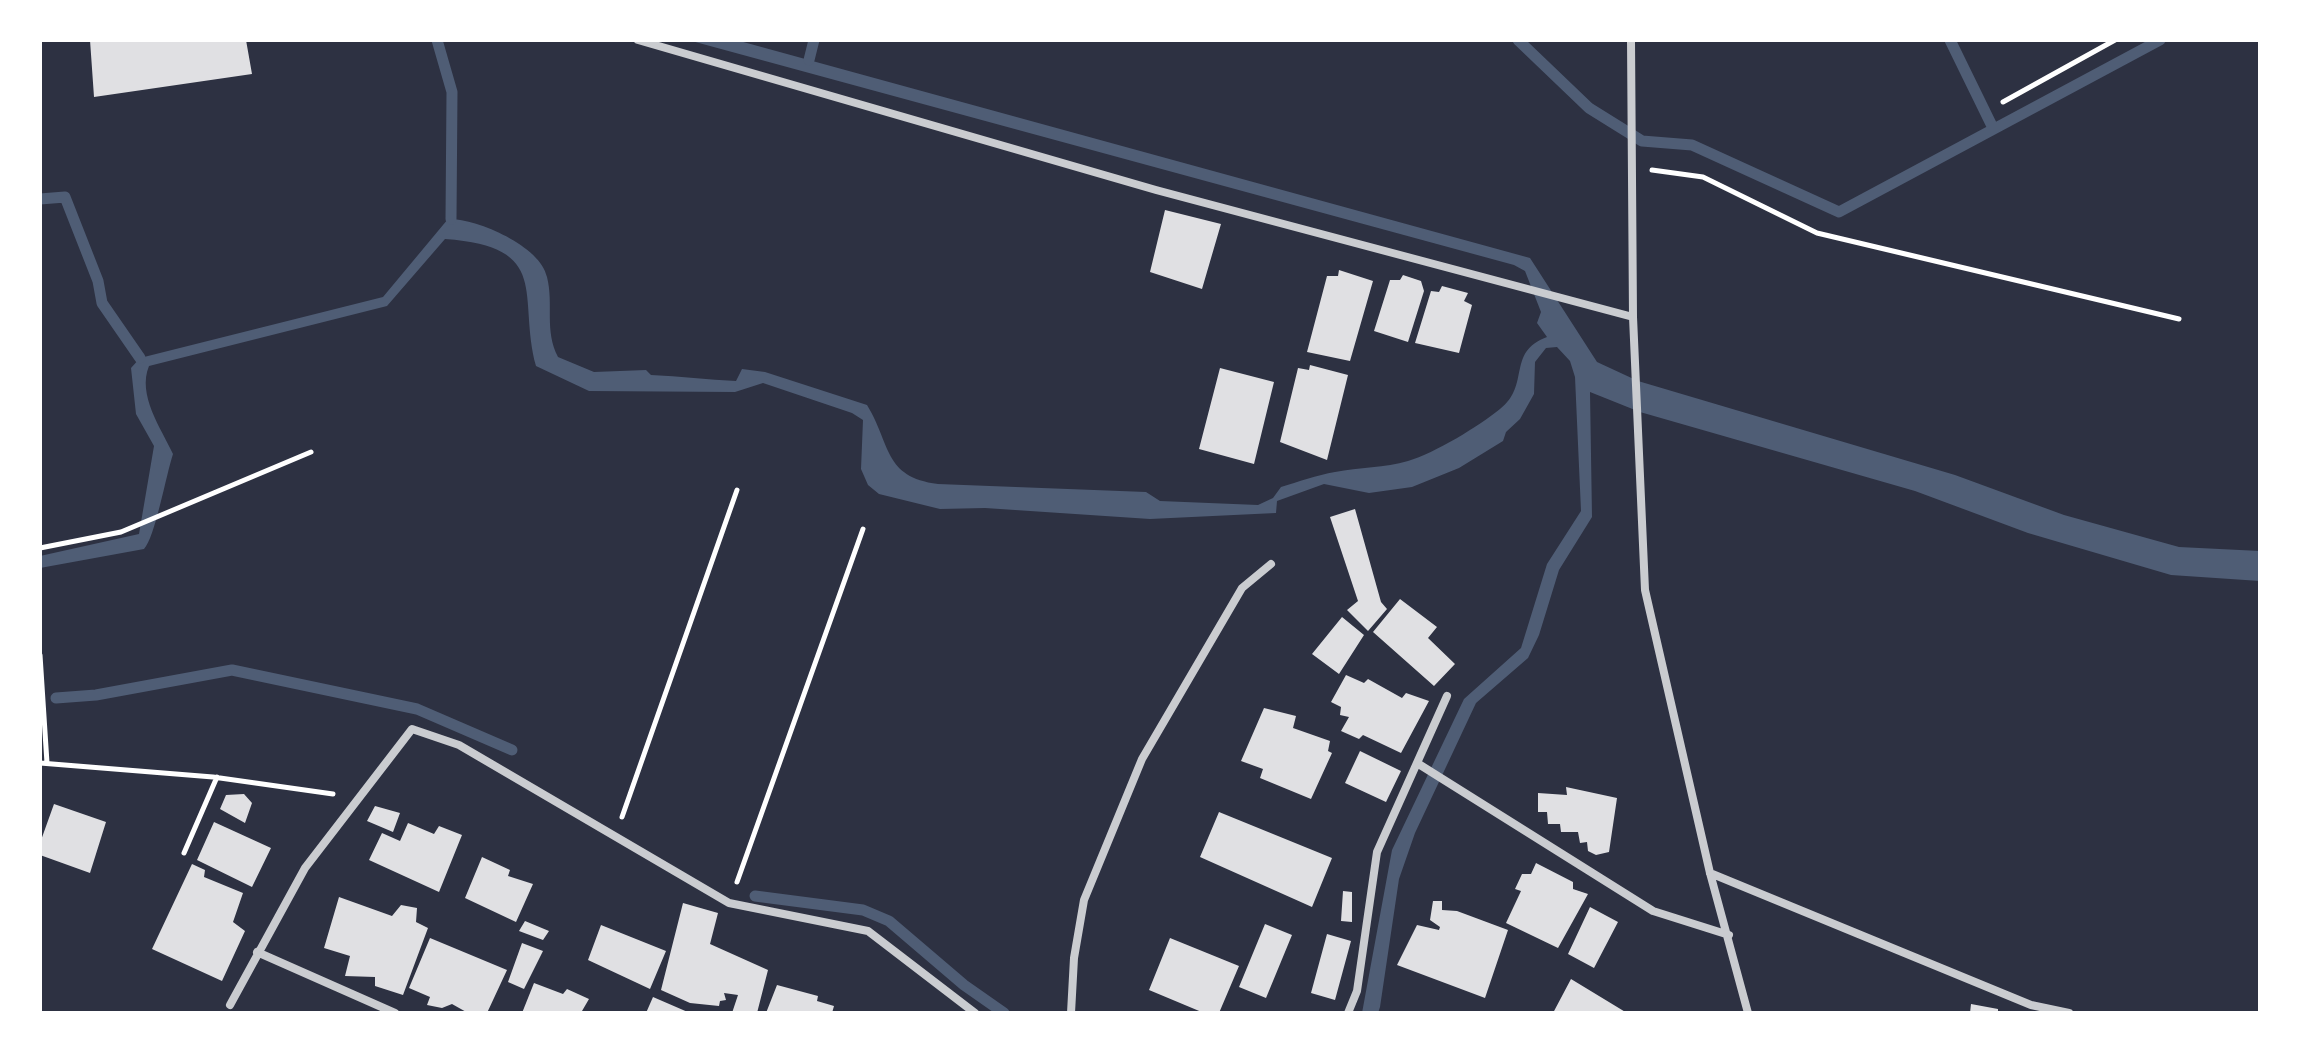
<!DOCTYPE html>
<style>
body{margin:0}
#map{position:relative;width:2300px;height:1053px;overflow:hidden;background:#2d3142;font-family:"Source Sans 3",sans-serif}
canvas{display:block}
.frame{position:absolute;inset:0;border:42px solid #fff;pointer-events:none}
</style>
<div id="map">
<canvas width="2300" height="1053"></canvas>
<div class="frame"></div>
</div>
<script>
const c = document.querySelector('canvas').getContext('2d');
c.lineJoin = 'round';
function fill(path, color) { c.fillStyle = color; c.fill(path, 'evenodd'); }
function stroke(path, color, width, dash) { c.strokeStyle = color; c.lineWidth = width; c.lineCap = dash ? 'butt' : 'round'; c.setLineDash(dash || []); c.stroke(path); }
fill(new Path2D(`
 M 688,40 L 736,40 L 1530,258 L 1597,362 L 1638,381 L 1955,475 L 2064,515 L 2179,547 L 2260,551 L 2260,581 L 2171,575 L 2028,533 L 1915,491 L 1640,412 L 1590,392 L 1592,517 L 1559,570 L 1539,635 L 1528,658 L 1476,703 L 1415,833 L 1399,879 L 1380,1007 L 1378,1013 L 1362,1013 L 1392,850 L 1464,699 L 1521,648 L 1547,564 L 1581,511 L 1575,377 L 1570,361 L 1557,347 L 1546,348 L 1535,362 L 1534,394 L 1520,419 L 1506,432 L 1503,441 L 1459,468 L 1412,487 L 1369,493 L 1324,484 L 1277,501 L 1276,513 L 1150,519 L 985,508 L 940,509 L 879,494 L 868,485 L 861,469 L 863,420 L 852,413 L 763,383 L 735,392 L 589,391 L 536,366 C 517,295 553,247 445,239 L 387,306 L 149,366 C 137,395 161,428 173,454 C 166,475 155,538 144,549 L 40,568 L 40,556 L 139,534 L 154,446 L 136,414 L 131,368 L 140,358 L 383,297 L 448,219 C 476,218 541,246 547,277 C 554,305 544,330 558,357 L 594,372 L 646,370 L 651,375 C 680,376 708,380 736,381 L 742,369 L 765,372 L 867,405 C 891,444 883,477 938,484 L 1146,492 L 1160,501 L 1258,505 L 1273,498 L 1281,487 C 1298,482 1317,475 1335,472 C 1359,467 1385,468 1408,461 C 1435,453 1479,426 1500,409 C 1531,385 1506,352 1547,337 L 1537,323 L 1541,312 L 1525,271 L 1514,265 Z`), '#4f5d75');
stroke(new Path2D(`
 M 437,40 L 452,92 L 451,219
 M 1518,40 L 1589,108 L 1642,141 L 1692,145 L 1839,212 L 2160,40
 M 1950,40 L 1993,128
 M 809,60 L 814,40
 M 40,199 L 65,197 L 98,281 L 102,303 L 140,358
 M 56,698 L 96,695 L 232,670 L 417,709 L 512,750
 M 755,896 L 863,910 L 889,921 L 964,985 L 1004,1013`), '#4f5d75', 11);
fill(new Path2D(`
 M 90,40 L 246,40 L 252,74 L 94,97 Z
 M 1165,210 L 1221,224 L 1202,289 L 1150,272 Z
 M 1339,270 L 1373,281 L 1350,361 L 1307,352 L 1327,276 L 1338,276 Z
 M 1403,275 L 1421,281 L 1424,291 L 1408,342 L 1374,331 L 1390,280 L 1400,280 Z
 M 1442,286 L 1468,293 L 1464,301 L 1472,305 L 1459,353 L 1415,343 L 1431,291 L 1439,292 Z
 M 1310,365 L 1348,375 L 1327,460 L 1280,442 L 1298,368 L 1309,370 Z
 M 1220,368 L 1274,382 L 1254,464 L 1199,449 Z
 M 1355,509 L 1381,602 L 1387,609 L 1368,631 L 1347,610 L 1358,601 L 1330,517 Z
 M 1400,599 L 1437,627 L 1428,638 L 1455,664 L 1434,686 L 1373,632 Z
 M 1342,617 L 1364,635 L 1339,674 L 1312,654 Z
 M 1346,675 L 1364,683 L 1368,679 L 1402,698 L 1406,693 L 1429,701 L 1401,753 L 1363,735 L 1359,739 L 1341,731 L 1349,717 L 1340,715 L 1341,707 L 1331,702 Z
 M 1264,708 L 1296,716 L 1293,728 L 1330,741 L 1328,751 L 1332,753 L 1311,799 L 1260,778 L 1263,769 L 1241,761 Z
 M 1360,751 L 1401,771 L 1386,802 L 1345,783 Z
 M 1566,787 L 1617,798 L 1609,852 L 1596,855 L 1588,851 L 1587,842 L 1580,843 L 1578,832 L 1561,832 L 1560,824 L 1548,824 L 1547,812 L 1538,812 L 1538,793 L 1567,795 Z
 M 244,794 L 252,803 L 245,823 L 220,809 L 226,795 Z
 M 54,804 L 106,822 L 90,873 L 40,855 L 40,843 Z
 M 375,806 L 400,813 L 393,832 L 367,821 Z
 M 1219,812 L 1332,858 L 1312,907 L 1200,857 Z
 M 214,822 L 271,848 L 252,887 L 197,860 Z
 M 408,823 L 434,834 L 439,826 L 462,835 L 439,892 L 369,860 L 382,833 L 400,841 Z
 M 482,857 L 510,870 L 508,876 L 533,884 L 516,922 L 465,898 Z
 M 1536,863 L 1573,882 L 1573,889 L 1588,894 L 1558,948 L 1506,923 L 1521,891 L 1515,889 L 1522,874 L 1531,874 Z
 M 192,864 L 205,870 L 204,877 L 243,893 L 233,922 L 245,931 L 222,981 L 152,949 Z
 M 1343,891 L 1352,892 L 1352,922 L 1341,921 Z
 M 339,897 L 392,916 L 401,905 L 417,908 L 416,922 L 428,928 L 403,995 L 375,986 L 375,977 L 345,976 L 350,956 L 324,948 Z
 M 1433,901 L 1442,901 L 1442,910 L 1457,911 L 1508,930 L 1485,998 L 1397,965 L 1417,925 L 1439,930 L 1440,927 L 1430,920 Z
 M 683,903 L 718,913 L 710,944 L 768,970 L 757,1013 L 732,1013 L 738,995 L 724,993 L 726,1000 L 720,1001 L 719,1006 L 690,1003 L 661,990 Z
 M 1590,907 L 1618,922 L 1594,968 L 1568,954 Z
 M 525,921 L 549,931 L 543,940 L 519,931 Z
 M 1265,924 L 1292,935 L 1266,998 L 1239,987 Z
 M 601,925 L 666,951 L 650,989 L 588,960 Z
 M 1327,934 L 1351,941 L 1335,1000 L 1311,993 Z
 M 430,938 L 507,970 L 487,1013 L 468,1013 L 452,1004 L 442,1008 L 427,1005 L 430,997 L 409,988 Z
 M 1170,938 L 1239,966 L 1219,1013 L 1204,1013 L 1149,990 Z
 M 522,943 L 543,951 L 524,989 L 508,982 Z
 M 1571,979 L 1627,1013 L 1553,1013 Z
 M 534,983 L 563,994 L 567,989 L 589,999 L 582,1011 L 587,1013 L 522,1013 Z
 M 777,985 L 818,996 L 817,1001 L 834,1006 L 832,1013 L 766,1013 Z
 M 653,997 L 690,1013 L 646,1013 Z
 M 1971,1004 L 1998,1009 L 1998,1013 L 1970,1013 Z`), '#e0e0e3');
stroke(new Path2D(`
 M 2003,102 L 2115,40
 M 1652,170 L 1703,177 L 1817,233 L 2179,319
 M 40,548 L 121,532 L 311,452
 M 40,655 L 47,763
 M 40,763 L 213,777 L 333,794
 M 622,817 L 737,490
 M 184,853 L 217,777
 M 737,882 L 863,529`), '#fff', 5);
stroke(new Path2D(`
 M 638,40 L 1156,190 L 1633,317
 M 1631,40 L 1633,317 L 1645,590 L 1710,873 L 1748,1013
 M 1417,763 L 1653,911 L 1729,935
 M 1710,873 L 2031,1005 L 2069,1013
 M 257,952 L 395,1013
 M 230,1005 L 305,868 L 412,729 L 459,745 L 729,903 L 868,931 L 975,1013
 M 1071,1013 L 1074,958 L 1084,900 L 1142,759 L 1242,588 L 1271,564
 M 1348,1013 L 1357,991 L 1377,852 L 1447,696`), '#caccd0', 8);
</script>
